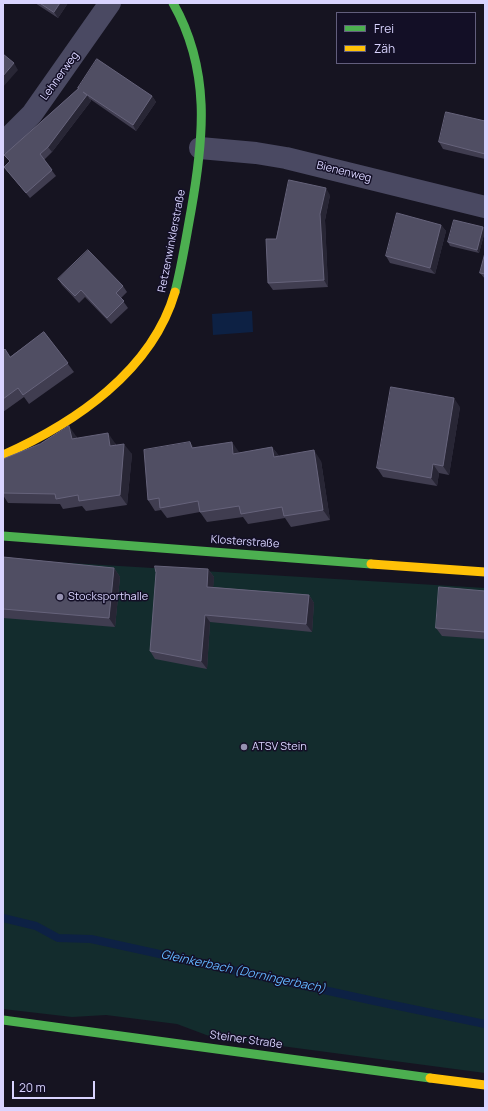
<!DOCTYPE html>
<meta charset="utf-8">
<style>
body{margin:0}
#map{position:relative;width:488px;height:1111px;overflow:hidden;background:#161421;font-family:Manrope,sans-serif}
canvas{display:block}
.frame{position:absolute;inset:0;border:4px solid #d9d4ff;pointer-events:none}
.legend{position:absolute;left:336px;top:12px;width:140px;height:52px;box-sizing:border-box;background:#130f26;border:1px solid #625e7d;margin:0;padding:5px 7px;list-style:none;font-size:12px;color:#d9d4ff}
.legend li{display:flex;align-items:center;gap:8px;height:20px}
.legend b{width:20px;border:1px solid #625e7d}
.scale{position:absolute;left:12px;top:1081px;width:83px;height:18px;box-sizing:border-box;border:2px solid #d9d4ff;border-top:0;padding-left:5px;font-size:12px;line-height:14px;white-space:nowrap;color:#d9d4ff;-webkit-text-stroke:3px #130f26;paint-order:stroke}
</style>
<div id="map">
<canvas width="488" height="1111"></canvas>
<div class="frame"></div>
<ul class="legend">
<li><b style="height:5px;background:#4caf50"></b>Frei</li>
<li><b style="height:5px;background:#ffc107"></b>Zäh</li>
</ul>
<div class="scale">20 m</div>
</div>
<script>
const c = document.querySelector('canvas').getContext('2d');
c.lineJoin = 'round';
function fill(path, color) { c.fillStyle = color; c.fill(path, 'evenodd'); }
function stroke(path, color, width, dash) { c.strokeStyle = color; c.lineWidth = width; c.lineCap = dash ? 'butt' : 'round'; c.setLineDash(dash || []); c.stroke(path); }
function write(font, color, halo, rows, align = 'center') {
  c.font = font + ' Manrope,sans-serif'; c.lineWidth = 3; c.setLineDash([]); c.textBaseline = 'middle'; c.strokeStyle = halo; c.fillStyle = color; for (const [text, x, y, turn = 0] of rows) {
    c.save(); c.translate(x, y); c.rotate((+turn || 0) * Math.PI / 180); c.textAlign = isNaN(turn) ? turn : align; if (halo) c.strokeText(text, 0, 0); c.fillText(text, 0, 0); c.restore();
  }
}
fill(new Path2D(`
 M 3,559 L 485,588 L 485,1073 L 251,1042 L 209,1036 L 177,1024 L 106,1015 L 72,1017 L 3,1009 Z`), '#132c2d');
fill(new Path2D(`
 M 252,311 L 253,332 L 213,335 L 212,314 Z`), '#0d2144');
stroke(new Path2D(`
 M 3,918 L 36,926 L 58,938 L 91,939 L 374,1001 L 485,1024`), '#0d2144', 8);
stroke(new Path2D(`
 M 3,143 L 32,114 L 110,3
 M 200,148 L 256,153 L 286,158 L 485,207`), '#4a4962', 22);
stroke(new Path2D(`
 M 173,3 C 211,70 204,138 191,211 C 186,238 182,265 175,292
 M 3,536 L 371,564
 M 3,1020 L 430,1078`), '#4caf50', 9);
stroke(new Path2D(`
 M 3,455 C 75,423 152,371 175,292
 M 371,564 L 485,572
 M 430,1078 L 485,1085`), '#ffc107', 9);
fill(new Path2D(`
 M 35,3 L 68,3 L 58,18 Z
 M 78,88 L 152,96 L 156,102 L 136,131 L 90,99 L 91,101 L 52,152 L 44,160 L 56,176 L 30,198 L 8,172 L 4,167 L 10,162 L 4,155 L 78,89 Z
 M 485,121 L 485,159 L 443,149 L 439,142 Z
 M 330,195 L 325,220 L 328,287 L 273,290 L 268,283 Z
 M 441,225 L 446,231 L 435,274 L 390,263 L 386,256 Z
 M 483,227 L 485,231 L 479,253 L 450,246 L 448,242 Z
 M 485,253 L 485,279 L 480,273 Z
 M 58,279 L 123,286 L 127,292 L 121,298 L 128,308 L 111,324 L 85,297 L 79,303 L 62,285 Z
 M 44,332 L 74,372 L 29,404 L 24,397 L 3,412 L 3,351 L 10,357 Z
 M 460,407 L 449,475 L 439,473 L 437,486 L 383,477 L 377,468 Z
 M 76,436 L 77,438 L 115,443 L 116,445 L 132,454 L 127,505 L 86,511 L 82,506 L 63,509 L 60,504 L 8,503 L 3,495 L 3,459 Z
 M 272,447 L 279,456 L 321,461 L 330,520 L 291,527 L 285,518 L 248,524 L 243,517 L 207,522 L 200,512 L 167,518 L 161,510 L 155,511 L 148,500 L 194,448 L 239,452 L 239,453 Z
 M 3,557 L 114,568 L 120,577 L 115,627 L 3,618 Z
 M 208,569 L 214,577 L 213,587 L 309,595 L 314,603 L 312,632 L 210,622 L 207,669 L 155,659 L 150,651 Z
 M 485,591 L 485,639 L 442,636 L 436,628 Z`), '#403d50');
fill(new Path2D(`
 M 60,3 L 68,3 L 58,18 L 54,12 Z
 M 14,63 L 18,70 L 3,87 L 3,76 Z
 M 87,95 L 91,101 L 52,152 L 48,147 Z
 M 152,96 L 156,102 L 136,131 L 133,125 Z
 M 326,188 L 330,195 L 325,220 L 328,287 L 324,280 L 320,214 Z
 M 441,225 L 446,231 L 435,274 L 430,268 Z
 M 483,227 L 485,231 L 479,253 L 477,250 Z
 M 454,398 L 460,407 L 449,475 L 443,466 Z
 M 69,426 L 76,436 L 79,449 L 72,439 Z
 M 108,433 L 115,443 L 117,456 L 110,446 Z
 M 190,442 L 197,452 L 192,448 Z
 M 232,442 L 239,452 L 240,464 L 233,454 Z
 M 124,444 L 132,454 L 127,505 L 120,495 Z
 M 272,447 L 280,457 L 274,457 Z
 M 314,450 L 321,461 L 330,520 L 323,510 Z
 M 433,464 L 439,473 L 437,486 L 431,478 Z
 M 114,568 L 120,577 L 115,627 L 109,618 Z
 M 208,569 L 214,577 L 213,594 L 207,587 Z
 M 309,595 L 314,603 L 312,632 L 306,624 Z
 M 205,615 L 210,622 L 207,669 L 201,661 Z`), '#282635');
const building = new Path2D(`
 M 40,3 L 60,3 L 54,12 Z
 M 3,54 L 14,63 L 3,76 Z
 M 97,59 L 152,96 L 133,125 L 83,92 L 87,95 L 48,147 L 40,154 L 52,170 L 26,193 L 4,167 L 10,161 L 4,155 L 79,88 L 78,88 Z
 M 446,112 L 485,121 L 485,154 L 439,142 Z
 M 289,180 L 326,188 L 320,214 L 324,280 L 268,283 L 266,239 L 276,239 Z
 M 397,213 L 441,225 L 430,268 L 386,256 Z
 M 454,220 L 483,227 L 477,250 L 448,242 Z
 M 88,250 L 123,286 L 116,293 L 124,301 L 107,318 L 81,290 L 75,296 L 58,279 Z
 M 485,253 L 485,274 L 480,273 Z
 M 44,332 L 68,363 L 23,395 L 18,388 L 3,399 L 3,351 L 5,349 L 10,357 Z
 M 391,387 L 454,398 L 443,466 L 433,464 L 431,478 L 377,468 Z
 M 69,426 L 72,439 L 108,433 L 110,446 L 124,444 L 120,495 L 79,501 L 78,495 L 56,499 L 55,494 L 3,493 L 3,459 L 40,444 Z
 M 190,442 L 192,448 L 232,442 L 233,454 L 272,447 L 274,457 L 314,450 L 323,510 L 284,516 L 282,507 L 241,514 L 239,506 L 200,512 L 198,501 L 160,508 L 159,498 L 148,500 L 144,450 Z
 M 3,557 L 114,568 L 109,618 L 3,609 Z
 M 155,566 L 208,569 L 207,587 L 309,595 L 306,624 L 205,615 L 201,661 L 150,651 L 156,573 Z
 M 439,587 L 485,591 L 485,632 L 436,628 Z`);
fill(building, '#504e63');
stroke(building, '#66637b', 1);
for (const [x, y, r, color] of [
 [60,597,4,"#9591b1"],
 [244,747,4,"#9591b1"]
]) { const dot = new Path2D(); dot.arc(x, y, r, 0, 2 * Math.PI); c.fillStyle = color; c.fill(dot); stroke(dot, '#130f26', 1.5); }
write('11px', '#d9d4ff', '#130f26', [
 ["Lehnerweg",60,76,-54],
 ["Bienenweg",344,172,14],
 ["Retzenwinklerstraße",172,241,-79],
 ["Klosterstraße",245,542,4],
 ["Steiner Straße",246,1040,8]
]);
write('11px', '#d9d4ff', '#130f26', [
 ["Stocksporthalle",68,597],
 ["ATSV Stein",252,747]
], 'left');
write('italic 12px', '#62b6ff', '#130f26', [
 ["Gleinkerbach (Dorningerbach)",243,972,12]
]);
</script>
